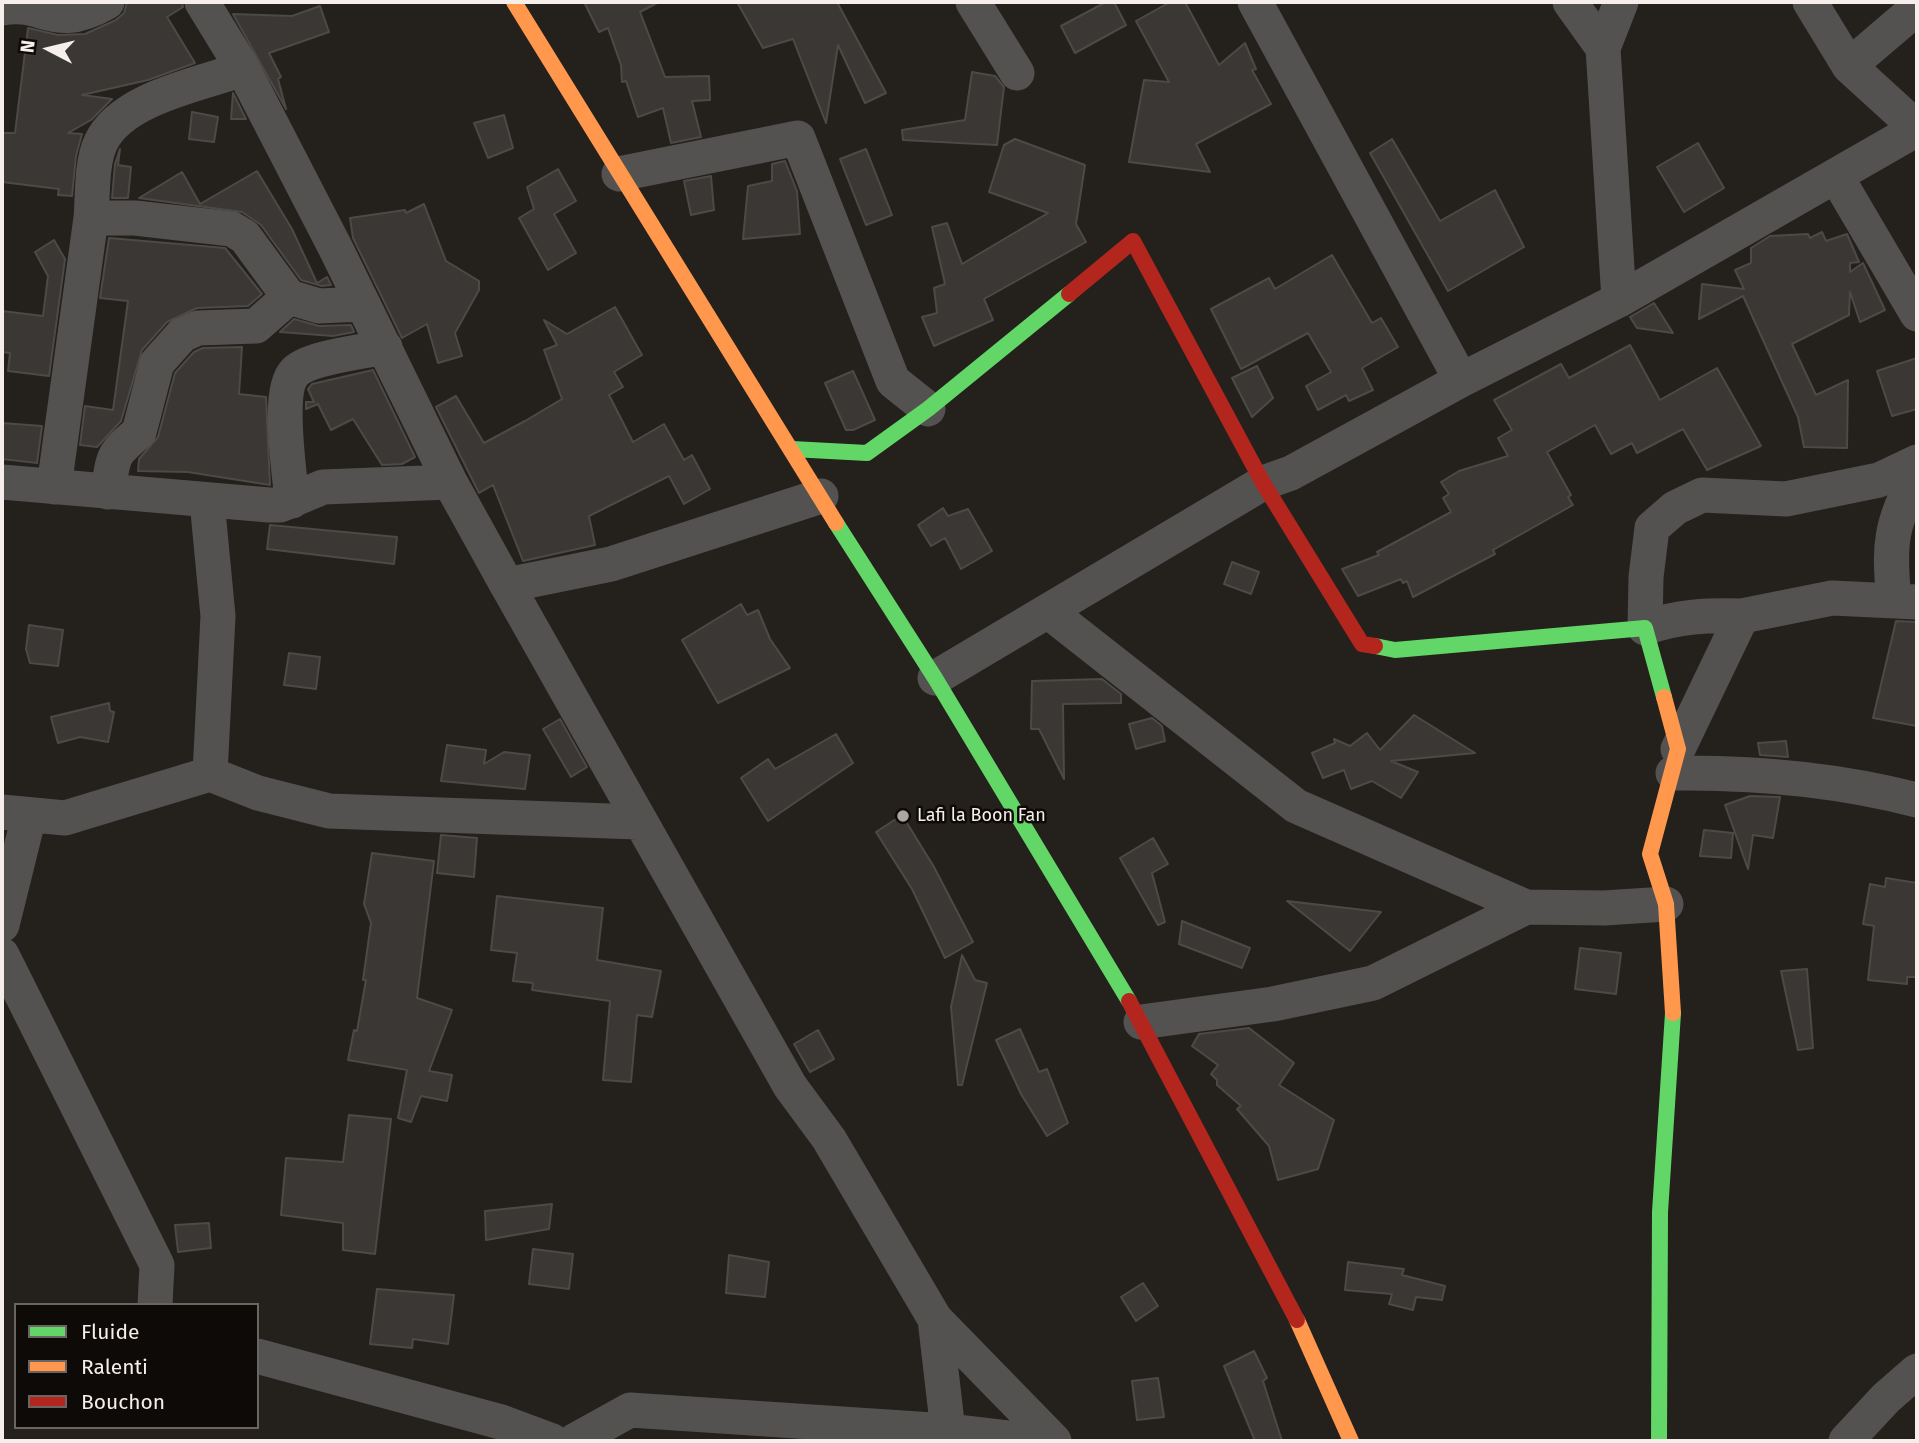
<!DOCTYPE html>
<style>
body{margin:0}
#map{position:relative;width:1919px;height:1443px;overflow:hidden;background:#24201c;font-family:"Fira Sans",sans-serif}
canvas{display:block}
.frame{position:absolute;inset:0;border:4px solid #f5eeea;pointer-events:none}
.legend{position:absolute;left:14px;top:1303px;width:245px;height:126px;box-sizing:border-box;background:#0e0a07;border:2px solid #6a6562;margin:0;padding:9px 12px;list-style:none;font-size:21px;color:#f5eeea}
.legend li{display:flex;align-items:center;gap:14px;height:35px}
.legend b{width:35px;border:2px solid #6a6562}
.north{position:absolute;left:14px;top:14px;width:70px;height:70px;-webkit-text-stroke:5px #0e0a07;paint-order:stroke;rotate:277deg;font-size:19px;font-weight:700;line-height:28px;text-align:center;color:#f5eeea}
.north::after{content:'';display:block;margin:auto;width:24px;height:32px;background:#f5eeea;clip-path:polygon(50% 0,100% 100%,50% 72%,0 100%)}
</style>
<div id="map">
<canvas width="1919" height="1443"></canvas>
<div class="frame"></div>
<ul class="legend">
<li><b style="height:9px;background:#63d668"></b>Fluide</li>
<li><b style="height:9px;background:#ff974d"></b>Ralenti</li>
<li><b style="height:9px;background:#b3261e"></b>Bouchon</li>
</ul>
<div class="north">N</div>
</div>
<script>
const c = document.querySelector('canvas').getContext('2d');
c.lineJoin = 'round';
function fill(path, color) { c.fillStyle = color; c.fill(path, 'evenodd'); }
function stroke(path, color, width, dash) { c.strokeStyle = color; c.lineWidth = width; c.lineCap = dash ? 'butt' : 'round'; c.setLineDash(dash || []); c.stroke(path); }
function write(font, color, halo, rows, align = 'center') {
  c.font = font + ' "Fira Sans",sans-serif'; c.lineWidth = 5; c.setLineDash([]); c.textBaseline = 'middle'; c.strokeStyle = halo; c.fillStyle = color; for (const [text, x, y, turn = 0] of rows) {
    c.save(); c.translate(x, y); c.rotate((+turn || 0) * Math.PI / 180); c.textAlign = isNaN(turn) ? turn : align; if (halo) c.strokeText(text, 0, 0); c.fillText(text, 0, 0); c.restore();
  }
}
const building = new Path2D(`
 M 127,2 L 182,2 L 183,7 L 167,17 L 195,63 L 148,80 L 82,95 L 112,99 L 91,120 L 68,133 L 82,134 L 76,156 L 72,196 L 58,195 L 59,189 L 2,182 L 2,133 L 15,133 L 28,28 L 58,35 L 85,34 L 116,20 L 124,13 Z
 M 584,2 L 659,2 L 640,12 L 665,77 L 709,76 L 710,100 L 692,101 L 701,137 L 671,143 L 663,108 L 638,117 L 626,81 L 622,82 L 621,65 L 608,28 L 599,32 Z
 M 737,2 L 837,2 L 886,93 L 865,103 L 838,45 L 826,123 L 793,39 L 763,48 Z
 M 1106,2 L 1114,2 L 1126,25 L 1075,53 L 1061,26 Z
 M 1170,2 L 1185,2 L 1219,65 L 1245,43 L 1256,69 L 1252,70 L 1271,104 L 1196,144 L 1210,172 L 1129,162 L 1144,80 L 1169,82 L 1136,21 Z
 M 320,6 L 329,32 L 269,53 L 281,77 L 278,79 L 286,109 L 233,14 L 292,16 Z
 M 972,72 L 995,76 L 1004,87 L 997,145 L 903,140 L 902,130 L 965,120 Z
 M 233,93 L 246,119 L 231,119 Z
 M 192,112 L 218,117 L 214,142 L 189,139 Z
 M 504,115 L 513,148 L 488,158 L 474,123 Z
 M 1015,139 L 1085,165 L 1076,224 L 1086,242 L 984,299 L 993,320 L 934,346 L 922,317 L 937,313 L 934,288 L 945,284 L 932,227 L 947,223 L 962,264 L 1048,213 L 989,192 L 1004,145 Z
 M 1392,139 L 1440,221 L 1495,190 L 1524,247 L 1448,291 L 1370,153 Z
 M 1698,143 L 1724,188 L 1684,212 L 1657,167 Z
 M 120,149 L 118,165 L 131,167 L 128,198 L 112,198 L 115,164 Z
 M 866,149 L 892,215 L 866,225 L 840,159 Z
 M 785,161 L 797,191 L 800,234 L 743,239 L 748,186 L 772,181 L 772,164 Z
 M 558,169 L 576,201 L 554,214 L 576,253 L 548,270 L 519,218 L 534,209 L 527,187 Z
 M 257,171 L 292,229 L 317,283 L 327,277 L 331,285 L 322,286 L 301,280 L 261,225 L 242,212 L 139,198 L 182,172 L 200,204 Z
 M 711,176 L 714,210 L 691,215 L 684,181 Z
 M 424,204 L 446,261 L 479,281 L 479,290 L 455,333 L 462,356 L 438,363 L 427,324 L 402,338 L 353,238 L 350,218 L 405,210 L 406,213 Z
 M 1822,232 L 1826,241 L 1847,234 L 1859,262 L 1850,263 L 1850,272 L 1863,263 L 1885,310 L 1860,322 L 1850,292 L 1849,315 L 1792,344 L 1816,395 L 1848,380 L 1847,448 L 1804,447 L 1798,417 L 1743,296 L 1699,319 L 1702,284 L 1744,289 L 1735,270 L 1751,263 L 1751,248 L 1770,236 L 1808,234 L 1810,238 Z
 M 109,238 L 225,248 L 262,294 L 248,306 L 197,308 L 167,322 L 142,350 L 121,421 L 97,447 L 80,445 L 85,406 L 113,410 L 128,301 L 100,298 Z
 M 54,240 L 65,259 L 49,376 L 8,371 L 10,353 L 2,352 L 2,311 L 43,316 L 48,276 L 35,252 Z
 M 1332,255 L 1372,323 L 1381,318 L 1398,347 L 1362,368 L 1373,390 L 1349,401 L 1346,395 L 1318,410 L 1306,386 L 1331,372 L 1308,333 L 1241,369 L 1211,309 L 1269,278 L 1275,289 Z
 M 1654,303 L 1673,333 L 1637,328 L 1630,317 Z
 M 615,307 L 642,355 L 614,372 L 623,387 L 609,395 L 633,442 L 664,424 L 684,460 L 692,455 L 710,489 L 684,504 L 669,476 L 589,516 L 595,545 L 523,561 L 493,485 L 479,493 L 436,407 L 456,396 L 484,443 L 525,421 L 562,399 L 544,350 L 557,345 L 544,320 L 567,334 Z
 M 294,319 L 319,326 L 351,325 L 354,332 L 333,336 L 280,332 Z
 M 1630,345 L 1660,400 L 1717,368 L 1761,446 L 1707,470 L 1683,429 L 1637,453 L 1632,443 L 1611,454 L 1595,425 L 1547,452 L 1571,495 L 1568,497 L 1573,505 L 1493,550 L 1495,554 L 1413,597 L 1407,581 L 1403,583 L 1401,579 L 1358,596 L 1342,569 L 1379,555 L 1377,552 L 1451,512 L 1443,498 L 1449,494 L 1441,482 L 1459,471 L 1508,456 L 1498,438 L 1512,430 L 1494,400 L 1561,364 L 1569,378 Z
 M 242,347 L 239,394 L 266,397 L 270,485 L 188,472 L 138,471 L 139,459 L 158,437 L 175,373 L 194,352 L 203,348 Z
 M 1917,358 L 1917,409 L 1892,416 L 1877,371 Z
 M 1257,366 L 1273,398 L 1252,417 L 1232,378 Z
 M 373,370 L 415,457 L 402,464 L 382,465 L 353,419 L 331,430 L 318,404 L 306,409 L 306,402 L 314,402 L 308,389 L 312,384 Z
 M 853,371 L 875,420 L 853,430 L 846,430 L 825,383 Z
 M 2,423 L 42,426 L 37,463 L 2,459 Z
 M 943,508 L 948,516 L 968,509 L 992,551 L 961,569 L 945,538 L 931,546 L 918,525 Z
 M 270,525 L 397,537 L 394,564 L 267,549 Z
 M 1232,562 L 1259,572 L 1251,594 L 1224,584 Z
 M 741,604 L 747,615 L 758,610 L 770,639 L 790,668 L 718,703 L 682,640 Z
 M 1896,621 L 1917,622 L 1917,726 L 1873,718 Z
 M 29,625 L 63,630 L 58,666 L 30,663 L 26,649 Z
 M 289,653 L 320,657 L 316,689 L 284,685 Z
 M 1102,679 L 1121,694 L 1121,703 L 1063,704 L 1064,779 L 1039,729 L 1031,729 L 1032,681 Z
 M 109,703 L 110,711 L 114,712 L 108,742 L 80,737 L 58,743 L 51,717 Z
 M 1414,715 L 1475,753 L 1391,761 L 1418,772 L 1401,798 L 1372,781 L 1351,789 L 1344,770 L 1323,778 L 1312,753 L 1335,743 L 1334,739 L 1350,746 L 1367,733 L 1380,750 Z
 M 1152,718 L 1162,726 L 1165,741 L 1136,749 L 1129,724 Z
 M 560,719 L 587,767 L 571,777 L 543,729 Z
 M 836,734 L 853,763 L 768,821 L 741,778 L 768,759 L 775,769 Z
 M 1786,741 L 1788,757 L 1760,755 L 1758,743 Z
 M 447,745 L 486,750 L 484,764 L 504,752 L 530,755 L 525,789 L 441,781 Z
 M 1750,796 L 1780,797 L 1773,838 L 1753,835 L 1748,869 L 1725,805 Z
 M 902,815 L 934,867 L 973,942 L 945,958 L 912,889 L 876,832 Z
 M 1704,830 L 1733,833 L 1731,858 L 1700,856 Z
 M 441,835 L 477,838 L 474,877 L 437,873 Z
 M 1153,838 L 1168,864 L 1152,873 L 1165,922 L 1158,925 L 1120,858 Z
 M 372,853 L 434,861 L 417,998 L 452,1010 L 429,1071 L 452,1075 L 447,1101 L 421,1096 L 411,1122 L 398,1118 L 407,1070 L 348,1060 L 354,1030 L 357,1031 L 366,980 L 363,980 L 371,923 L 364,904 Z
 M 1886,878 L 1917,883 L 1917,977 L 1907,977 L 1907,984 L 1868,980 L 1874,926 L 1863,924 L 1870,884 L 1885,887 Z
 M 497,896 L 603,908 L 597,960 L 661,971 L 652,1017 L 637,1015 L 631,1082 L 603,1080 L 610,1001 L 532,990 L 533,983 L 513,981 L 517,953 L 491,950 Z
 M 1287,901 L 1381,912 L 1350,951 Z
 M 1182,921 L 1250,948 L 1242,968 L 1179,944 Z
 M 1580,948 L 1621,953 L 1616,994 L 1575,989 Z
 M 962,955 L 975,980 L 987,983 L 962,1085 L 958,1085 L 951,1007 Z
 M 1807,969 L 1813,1048 L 1798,1050 L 1781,971 Z
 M 1249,1028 L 1294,1063 L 1279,1085 L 1334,1120 L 1318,1169 L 1278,1180 L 1269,1146 L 1237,1109 L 1241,1106 L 1217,1085 L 1217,1080 L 1211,1074 L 1218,1065 L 1192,1046 L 1199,1034 Z
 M 1020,1029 L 1039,1072 L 1047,1069 L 1068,1123 L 1047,1136 L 1021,1094 L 996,1040 Z
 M 818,1030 L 834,1059 L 810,1072 L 794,1044 Z
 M 349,1115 L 391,1119 L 375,1254 L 343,1250 L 343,1223 L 281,1215 L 286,1158 L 343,1162 Z
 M 552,1204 L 549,1229 L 486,1240 L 485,1211 Z
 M 209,1223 L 211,1248 L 178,1252 L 175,1225 Z
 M 533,1249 L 573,1254 L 569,1289 L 529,1284 Z
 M 729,1255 L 769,1262 L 765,1297 L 726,1293 Z
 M 1348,1262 L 1404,1269 L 1402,1275 L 1445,1286 L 1442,1300 L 1416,1297 L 1413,1310 L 1389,1304 L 1392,1294 L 1345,1290 Z
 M 1143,1283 L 1158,1306 L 1136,1321 L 1121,1297 Z
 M 377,1289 L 454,1295 L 448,1344 L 413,1339 L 412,1348 L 370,1344 Z
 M 1254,1351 L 1267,1378 L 1263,1381 L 1282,1441 L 1255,1441 L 1224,1366 Z
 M 1158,1378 L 1164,1417 L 1137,1420 L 1132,1381 Z`);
fill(building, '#3a3734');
stroke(building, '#4d4947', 2);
stroke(new Path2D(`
 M 202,2 L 243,69 L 336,249 L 450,482
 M 973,2 L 1017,73
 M 1255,2 L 1461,380
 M 1570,2 L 1603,48
 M 1810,2 L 1849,66 L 1917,128
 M 2,8 C 45,0 53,33 107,2
 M 1849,66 L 1911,13 L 1917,12
 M 619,174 L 798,138 L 893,381 L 928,409
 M 1836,176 L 1917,314
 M 91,218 C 93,195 91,163 101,142 C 122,98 200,84 243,69
 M 1619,300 L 1603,48 L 1621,2
 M 2,482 L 269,505 L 280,505 L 323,487 L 450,482 L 507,585 L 611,564 L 821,496
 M 54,487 L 91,218 L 135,218 L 232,229 L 245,237 L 289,297 L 319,306 L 363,304
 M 108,492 C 114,454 111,456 139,432 L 157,363 L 182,335 L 198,328 L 256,326 L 289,297
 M 207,501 L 218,616 L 210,774
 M 292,501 C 290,474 276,391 295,372 C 310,357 363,352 385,347
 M 507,585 L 790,1086 L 829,1139 L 935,1319 L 948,1431
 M 1894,600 C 1888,542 1891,525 1917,474
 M 1049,612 L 1296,806 L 1526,907
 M 1742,616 C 1708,615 1678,616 1645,628 L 1646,577 L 1652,528 L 1675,508 L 1702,495 L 1786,499 L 1879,480 L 1917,462
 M 935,678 L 1263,483 L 1291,473 L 1461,380 L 1619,300 L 1917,129
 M 1678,749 L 1742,616 L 1832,598 L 1917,602
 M 1673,773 C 1756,772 1836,779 1917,800
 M 2,812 L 65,818 L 210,774 L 258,793 L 329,811 L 638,822
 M 2,925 L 29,816
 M 2,955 L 157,1265 L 155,1305
 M 1141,1022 L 1273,1004 L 1373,983 L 1526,907 L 1604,908 L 1666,904
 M 935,1319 L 1054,1441
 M 257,1356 L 501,1422 L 552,1441
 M 574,1441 L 630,1410 L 948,1431 L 1033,1441
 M 1846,1441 L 1886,1398 L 1917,1371`), '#545251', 35);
stroke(new Path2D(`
 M 792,449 L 867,453 L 928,409 L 1069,294
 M 836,523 L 935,678 L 1129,1001
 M 1375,646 L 1395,650 L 1645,628 L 1664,697
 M 1659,1441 L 1660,1212 L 1673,1013`), '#63d668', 16);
stroke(new Path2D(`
 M 514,2 L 836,523
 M 1664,697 L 1678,749 L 1650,854 L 1666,904 L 1673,1013
 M 1297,1320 L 1351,1441`), '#ff974d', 16);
stroke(new Path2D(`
 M 1069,294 L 1133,241 L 1263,483 L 1362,644 L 1375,646
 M 1129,1001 L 1297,1320`), '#b3261e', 16);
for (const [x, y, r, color] of [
 [903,816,7,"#aca6a2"]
]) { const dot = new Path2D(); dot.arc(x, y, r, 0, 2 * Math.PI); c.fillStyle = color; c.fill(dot); stroke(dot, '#0e0a07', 2.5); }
write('18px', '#f5eeea', '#0e0a07', [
 ["Lafi la Boon Fan",917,816]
], 'left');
</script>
